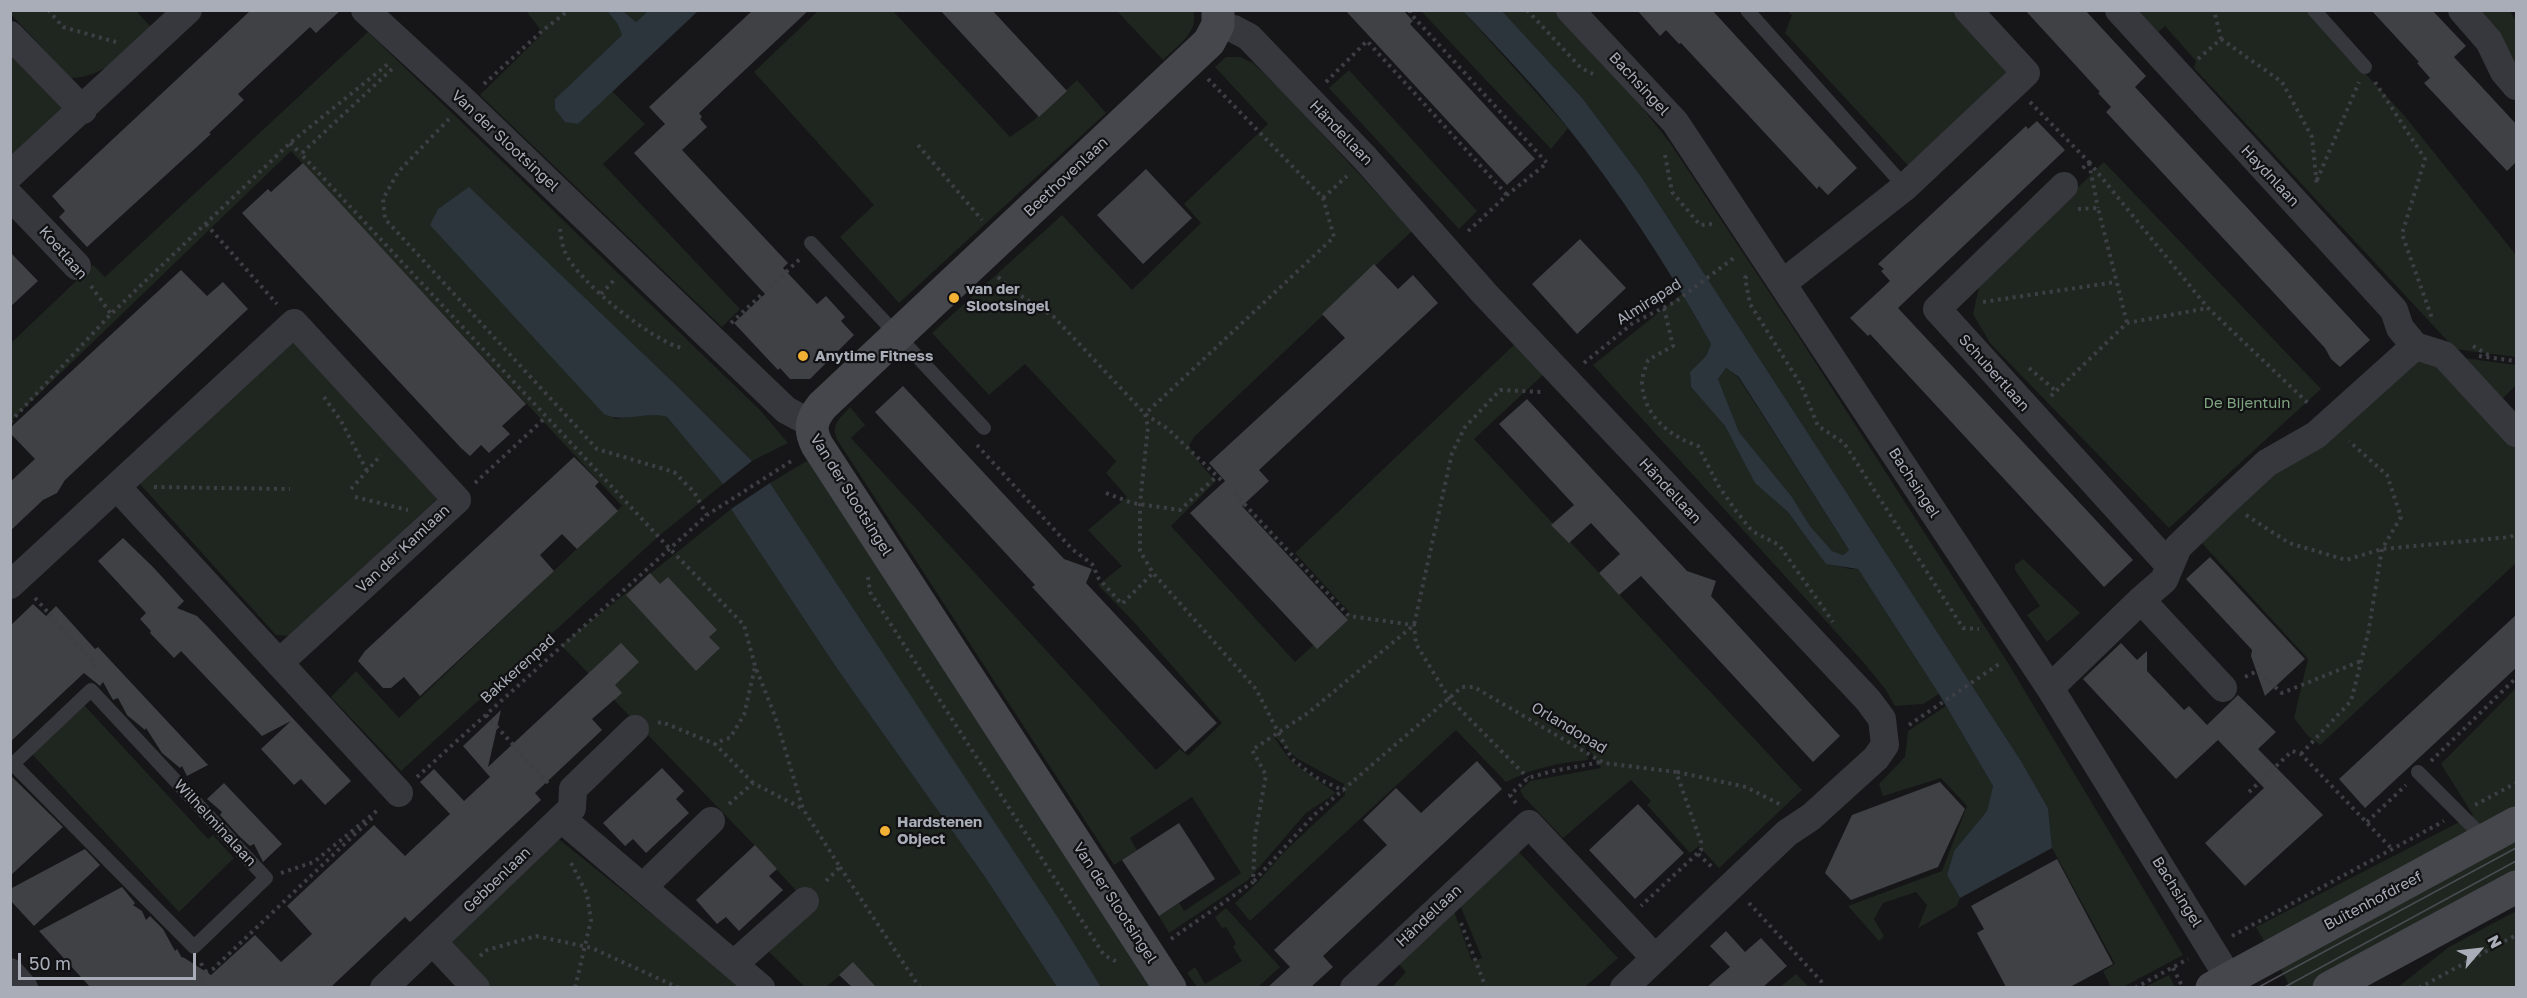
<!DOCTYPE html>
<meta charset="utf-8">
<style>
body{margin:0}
#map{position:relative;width:2527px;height:998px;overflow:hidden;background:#161618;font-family:"Golos Text",sans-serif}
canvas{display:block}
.frame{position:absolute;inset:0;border:12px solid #a8adb8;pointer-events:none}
.north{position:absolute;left:2449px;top:920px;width:60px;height:60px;-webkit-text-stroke:4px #111113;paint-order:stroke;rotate:62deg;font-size:16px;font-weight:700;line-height:24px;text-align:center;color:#a8adb8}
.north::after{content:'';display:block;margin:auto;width:21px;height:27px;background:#a8adb8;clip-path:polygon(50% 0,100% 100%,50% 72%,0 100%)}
.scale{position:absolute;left:18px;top:953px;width:178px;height:27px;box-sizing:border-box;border:3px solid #a8adb8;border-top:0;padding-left:8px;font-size:18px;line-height:21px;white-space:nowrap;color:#a8adb8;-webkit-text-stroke:4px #111113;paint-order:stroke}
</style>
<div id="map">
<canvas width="2527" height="998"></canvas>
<div class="frame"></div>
<div class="north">N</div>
<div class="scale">50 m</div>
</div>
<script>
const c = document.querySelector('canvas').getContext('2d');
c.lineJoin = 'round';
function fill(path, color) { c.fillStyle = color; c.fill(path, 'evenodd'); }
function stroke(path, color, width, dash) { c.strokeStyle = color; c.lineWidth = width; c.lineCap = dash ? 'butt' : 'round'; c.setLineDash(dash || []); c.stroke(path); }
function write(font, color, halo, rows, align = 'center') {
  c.font = font + ' "Golos Text",sans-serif'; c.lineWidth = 4.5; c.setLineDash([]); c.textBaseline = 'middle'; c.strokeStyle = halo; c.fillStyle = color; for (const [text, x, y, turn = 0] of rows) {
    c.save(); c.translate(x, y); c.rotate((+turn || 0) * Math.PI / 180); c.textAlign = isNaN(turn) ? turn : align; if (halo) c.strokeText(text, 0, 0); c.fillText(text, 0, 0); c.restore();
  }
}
fill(new Path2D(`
 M 10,11 L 136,11 L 151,27 C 126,50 106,78 70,78 L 11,14 Z
 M 526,11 L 607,11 L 617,23 L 622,35 L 555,99 L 578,124 L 612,91 L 645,124 L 603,164 L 740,309 L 722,327 L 480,95 L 543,33 Z
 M 623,11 L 648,11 L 636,22 Z
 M 818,11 L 893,11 L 1010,137 L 1034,120 L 1077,80 L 1106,113 L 899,303 L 840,237 L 874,205 L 754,72 Z
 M 1117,11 L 1193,11 C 1200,32 1176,47 1163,60 Z
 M 1421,11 L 1463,11 L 1568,128 L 1551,149 Z
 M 1502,11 L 1556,11 L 1630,92 L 1670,143 L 1799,337 L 2008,663 L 2183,955 L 2123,987 L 2111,987 L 2103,971 L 2115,964 L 2052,848 L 2048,808 L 2021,761 L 1642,178 L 1583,99 Z
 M 1787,11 L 1958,11 L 2016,72 L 1913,171 L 1785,33 L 1792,15 Z
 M 2135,11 L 2307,11 L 2404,115 L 2516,255 L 2516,357 L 2455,349 L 2194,68 L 2196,61 L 2165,26 L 2155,35 Z
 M 2472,11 L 2510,11 L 2516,21 L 2516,78 Z
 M 368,32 L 705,357 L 759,409 L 788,443 L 752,461 L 678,387 L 469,188 L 438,209 L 615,419 L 656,414 L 667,417 L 723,484 L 660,535 L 401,771 L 331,697 L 356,671 L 399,718 L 622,506 L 291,151 L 11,421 L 11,343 L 93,265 L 105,277 Z
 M 10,46 L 75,109 L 10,156 Z
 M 1226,57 L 1240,57 L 1253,63 L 1283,92 L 1412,231 L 1194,437 L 1189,446 L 1201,465 L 1216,481 L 1171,526 L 1295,662 L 1349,612 L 1295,553 L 1516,343 L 1545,373 L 1474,439 L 1802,790 L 1719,868 L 1699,846 L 1690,853 L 1647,805 L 1651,801 L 1631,780 L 1563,838 L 1523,796 L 1520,790 L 1530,781 L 1601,768 L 1585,743 L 1588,760 C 1558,763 1533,768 1506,782 L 1456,730 L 1250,921 L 1235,903 L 1256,884 L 1283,853 L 1345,795 L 1344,784 L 1296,758 L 1271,733 L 1291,761 L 1336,793 L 1306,813 L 1248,880 L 1169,933 L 1159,916 L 1179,903 L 1184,911 L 1241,873 L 1192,797 L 1130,838 L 1137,850 L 1114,865 L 838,441 C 830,425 839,419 850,407 L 865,425 L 851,438 L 1156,770 L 1180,749 L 1188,756 L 1222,723 L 1133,621 L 1098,585 L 1122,566 L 1088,530 L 1127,497 L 1106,473 L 1116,461 L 1025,364 L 989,395 L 932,333 L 1062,215 L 1132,290 L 1201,223 L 1184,204 L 1268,124 L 1215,67 Z
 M 1349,70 L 1477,211 L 1459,229 L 1329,88 Z
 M 2104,162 L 2321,389 L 2169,528 L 1990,343 L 1973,314 L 1980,283 Z
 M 1682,294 L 1711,344 L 1706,356 L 1690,372 L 1691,387 L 1725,426 L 1755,482 L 1788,512 L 1826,563 L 1850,569 L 1858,569 L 1939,694 L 1923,704 L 1895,706 L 1886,690 L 1864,663 L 1593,365 Z
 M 295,336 L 440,496 L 289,636 L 276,635 L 140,484 Z
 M 2431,355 L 2516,447 L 2516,563 L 2320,745 L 2308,736 L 2294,718 L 2308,659 L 2199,540 L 2310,443 L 2420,358 Z
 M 2463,358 L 2516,365 L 2516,385 L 2502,399 Z
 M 1726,368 L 1738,377 L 1849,550 L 1843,555 L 1832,551 L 1810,526 L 1792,497 L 1739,432 L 1718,379 Z
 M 810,459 L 1157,987 L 1101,987 L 770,483 Z
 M 731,509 L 838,670 L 985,877 L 1057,987 L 871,987 L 851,966 L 826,987 L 805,987 L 765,948 L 809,905 L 760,851 L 561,645 Z
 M 2023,559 L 2080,613 L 2047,642 L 2027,615 L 2040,606 L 2015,570 L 2015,565 Z
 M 2516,688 L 2516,807 L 2265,943 L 2256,927 L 2473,815 L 2441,764 Z
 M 84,705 L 208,839 L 213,835 L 234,858 L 179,912 L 32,754 Z
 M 1946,706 L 1993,786 L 1987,811 L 1954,851 L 1947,875 L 1960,898 L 1957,906 L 1918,928 L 1927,905 L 1916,892 L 1883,903 L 1874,919 L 1884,936 L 1879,941 L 1848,906 L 1942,871 L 1967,806 L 1941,778 L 1883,796 L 1879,784 L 1905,757 L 1908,731 Z
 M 2516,830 L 2516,878 L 2314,987 L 2290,987 L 2279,965 Z
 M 555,836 L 742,987 L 488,987 L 445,940 Z
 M 1517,850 L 1618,958 L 1585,987 L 1391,988 L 1406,972 L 1398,963 L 1454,911 L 1472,961 L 1482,958 L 1460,905 Z
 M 1226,908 L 1280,967 L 1258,987 L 1197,987 L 1187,973 L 1195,967 L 1205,984 L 1242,961 L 1233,947 L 1236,944 L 1226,927 L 1222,928 L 1215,917 Z
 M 2516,911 L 2516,987 L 2398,987 L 2449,947 Z
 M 1796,974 L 1809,987 L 1780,987 Z
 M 2169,975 L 2175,987 L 2145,987 Z`), '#1e261f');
fill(new Path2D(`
 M 607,11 L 623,11 L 636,22 L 648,11 L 698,11 L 578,124 L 565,122 L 555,109 L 555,99 L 622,35 L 617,23 Z
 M 1463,11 L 1502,11 L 1583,99 L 1642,178 L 2021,761 L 2048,808 L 2052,848 L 1960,898 L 1947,875 L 1954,851 L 1987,811 L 1993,786 L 1939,694 L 1858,569 L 1826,564 L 1788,512 L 1755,483 L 1725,426 L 1691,387 L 1690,372 L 1706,356 L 1711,344 C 1668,267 1619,191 1564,123 C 1533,84 1497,47 1463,11 ZM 1726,368 L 1739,377 L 1849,550 L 1843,555 L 1832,551 L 1810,526 L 1792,497 L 1739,432 L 1718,379 Z
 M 469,187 L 678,387 L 752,461 L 723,484 L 667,417 C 646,410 625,424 604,414 L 430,225 L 438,209 Z
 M 770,483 L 1058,918 L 1101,987 L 1057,987 L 985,877 L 838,670 L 731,509 Z`), '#2c353c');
fill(new Path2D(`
 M 251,10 L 341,10 L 316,33 L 310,27 L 267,67 L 238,94 L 244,100 L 209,133 L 211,134 L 87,247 L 59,217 L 65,211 L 52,196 Z
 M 753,10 L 809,10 L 699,113 L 702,117 L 700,119 L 707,127 L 682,150 L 788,263 L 783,268 L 817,304 L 826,296 L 845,317 L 841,321 L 854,335 L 810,379 L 790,379 L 780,368 L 778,370 L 734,323 L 765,294 L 634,153 L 665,124 L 649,107 Z
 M 940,10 L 992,10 L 1067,91 L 1039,117 Z
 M 1345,10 L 1403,10 L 1413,21 L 1410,24 L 1535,159 L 1507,185 Z
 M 1637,10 L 1712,10 L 1857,168 L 1828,195 L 1819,186 L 1817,189 L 1681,43 L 1679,44 L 1666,30 L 1660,36 Z
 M 2025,10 L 2085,10 L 2146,76 L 2135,87 L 2370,340 L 2340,367 L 2331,359 L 2325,348 L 2106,112 L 2111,107 L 2098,93 L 2100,92 Z
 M 2371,10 L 2432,10 L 2466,46 L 2454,57 L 2517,125 L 2517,161 L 2507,171 L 2424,83 L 2430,78 L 2417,63 L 2419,62 Z
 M 2037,121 L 2065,150 L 1898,308 L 2133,560 L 2104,587 L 1870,334 L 1868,336 L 1850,318 L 1890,281 L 1881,271 L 1884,269 L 1878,264 L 2026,126 L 2028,129 Z
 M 303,163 L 526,404 L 502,426 L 510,434 L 489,453 L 481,445 L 470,456 L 461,448 L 242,213 L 268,189 L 271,192 Z
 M 1146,169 L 1192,218 L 1143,264 L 1097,215 Z
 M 1580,239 L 1626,288 L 1577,334 L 1532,284 Z
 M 10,252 L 38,281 L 10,307 Z
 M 1374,264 L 1398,289 L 1413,275 L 1438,303 L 1259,470 L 1269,481 L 1242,506 L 1348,620 L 1317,649 L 1190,513 L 1225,481 L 1209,463 L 1345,338 L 1322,314 Z
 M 181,270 L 207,296 L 223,282 L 248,309 L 65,480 L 57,493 L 43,500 L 10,531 L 10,482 L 35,459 L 10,433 L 10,428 Z
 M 903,386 L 1064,559 L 1092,569 L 1086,583 L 1217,723 L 1185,752 L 1032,587 L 1035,585 L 875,412 Z
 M 1527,399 L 1687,571 L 1716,581 L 1711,596 L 1840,736 L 1813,762 L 1641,576 L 1619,595 L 1599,573 L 1620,554 L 1591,523 L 1569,543 L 1551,525 L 1574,505 L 1499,424 Z
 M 574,457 L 599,482 L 595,486 L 618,511 L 577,549 L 562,534 L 540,555 L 554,571 L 420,696 L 404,677 L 391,688 L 383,688 L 358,661 L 365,651 Z
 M 123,538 L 153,567 L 184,601 L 177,608 L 197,616 L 207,626 L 351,781 L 325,805 L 301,779 L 294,785 L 261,749 L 291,721 L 262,736 L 181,651 L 174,658 L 150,633 L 151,631 L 140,619 L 146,613 L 98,561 Z
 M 2210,557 L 2305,659 L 2265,696 L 2251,656 L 2252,650 L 2186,579 Z
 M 650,573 L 660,584 L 668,577 L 717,630 L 709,637 L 720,648 L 696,671 L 626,595 Z
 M 33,604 L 46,616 L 56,606 L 95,649 L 98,647 L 110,660 L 208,765 L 187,776 L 182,766 L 180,768 L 162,753 L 146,728 L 145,730 L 127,715 L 118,698 L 113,700 L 103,682 L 100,686 L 84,673 L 10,742 L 10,626 Z
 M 2517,614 L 2517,667 L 2365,808 L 2339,779 Z
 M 621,643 L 639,662 L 615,685 L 622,693 L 592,719 L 602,730 L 535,793 L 541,800 L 410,922 L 405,917 L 331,987 L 90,987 L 39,931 L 122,887 L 135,903 L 133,905 L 142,911 L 146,920 L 150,916 L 163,929 L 175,951 L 177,949 L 182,958 L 183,957 L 211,975 L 255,935 L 281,962 L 312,934 L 287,906 L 374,825 L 405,856 L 450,814 L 420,782 L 434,769 L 464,801 L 490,777 L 463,746 L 501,710 L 488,767 Z
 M 2121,643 L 2137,660 L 2147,651 L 2147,671 L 2184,710 L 2189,706 L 2207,725 L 2238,695 L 2276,732 L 2258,749 L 2323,815 L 2245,886 L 2205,843 L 2264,788 L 2218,740 L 2176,779 L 2083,679 Z
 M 1477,761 L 1502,789 L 1323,956 L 1333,967 L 1311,987 L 1268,987 L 1290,967 L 1274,950 L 1387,845 L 1363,820 L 1396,788 L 1421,813 Z
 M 662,768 L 684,791 L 676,799 L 689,813 L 646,853 L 633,839 L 625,846 L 603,823 Z
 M 10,775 L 63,827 L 10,876 Z
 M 1940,782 L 1965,809 L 1938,867 L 1851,900 L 1825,873 L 1852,815 Z
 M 224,783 L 282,844 L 263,862 L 254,844 L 250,846 L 240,837 L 220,815 L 222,812 L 207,799 Z
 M 1638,804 L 1684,853 L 1635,899 L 1589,850 Z
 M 1179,823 L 1215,879 L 1159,916 L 1122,860 Z
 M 755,845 L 777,869 L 769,876 L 783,890 L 739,931 L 726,917 L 717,924 L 696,900 Z
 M 85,849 L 100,865 L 34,926 L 10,900 L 10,889 Z
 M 2057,859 L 2113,964 L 2070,987 L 2006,987 L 1977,933 L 1984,929 L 1971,906 Z
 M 1726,931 L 1745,952 L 1761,938 L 1787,966 L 1763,987 L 1707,987 L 1730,967 L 1710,946 Z
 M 853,962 L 876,987 L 852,987 L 839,975 Z`), '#404145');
stroke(new Path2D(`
 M 48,10 L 63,27 L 116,42
 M 1410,10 L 1410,13 L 1547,163 L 1507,195 L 1465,234
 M 1527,10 L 1581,68 L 1593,74
 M 2221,39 L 2282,82 L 2312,137 L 2317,187
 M 2198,59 L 2221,39 L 2214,10
 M 392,69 L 301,154 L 670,549 L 744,625 L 755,666 L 775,716 L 803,809 L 840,867 L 823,884
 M 1208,79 L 1323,198 L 1334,237 L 1145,414 L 1148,427 L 1140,503 L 1140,551 L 1153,573 L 1256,689 L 1292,759 L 1315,777 L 1344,791
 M 1326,82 L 1367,41 L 1507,195
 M 2375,82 L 2425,159 L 2402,234 L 2433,321
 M 484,84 L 542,31 L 569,10
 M 2030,102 L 2089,162 L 2081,170
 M 449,119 L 398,172 L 383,199 L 385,219 L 597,449 L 674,472 L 694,492 L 707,515
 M 290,143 L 301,154
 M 918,145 L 982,220
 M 1665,155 L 1672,192 L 1700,225 L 1713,224
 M 2089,162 L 2208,308 L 2310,405
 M 2089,163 L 2098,208
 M 2317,180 L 2359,82
 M 1323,198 L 1347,176
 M 2078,209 L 2098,208 L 2127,323
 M 206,224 L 277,304
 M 560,229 C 561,236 562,245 565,252 C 577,281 652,341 682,348
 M 1747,276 L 1745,278 L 1750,304 L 1801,385 L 1818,426 L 1844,443 L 1963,628 L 1979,629
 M 998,277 L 1012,290 L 1054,317 L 1145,414 L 1168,429 L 1223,482
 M 91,286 L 111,314
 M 601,294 L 615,279
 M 1983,302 L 2116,282
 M 1664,308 L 1673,346 L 1648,360 C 1646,367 1642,375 1642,383 C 1644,416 1669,436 1698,446 L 1718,485 L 1736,511 L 1752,531 L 1779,545 L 1833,622
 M 731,323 L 800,259
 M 2473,346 L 2490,356
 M 2479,356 L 2516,361
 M 1584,363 L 1633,323 L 1675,302 L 1735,257
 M 2029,368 L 2056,391
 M 2051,396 L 2127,323 L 2208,308
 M 324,397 L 341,421 L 367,471
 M 10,422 L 111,314 L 290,143 L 388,64
 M 977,445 L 1072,549 L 1092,564 L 1099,579 L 1122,604 L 1153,573
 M 475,483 L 546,417
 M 154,487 L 290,489
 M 351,489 L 381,455
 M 1106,493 L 1132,503 L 1180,510 L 1217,476
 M 1234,493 L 1349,616 L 1414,625 L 1416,644 L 1449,698 L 1528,778
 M 355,497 L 408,510
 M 2246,515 L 2289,543 L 2346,560 L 2382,549 L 2510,537 L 2516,534
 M 868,577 L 870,592 L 1104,955 L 1119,963
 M 35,598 L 95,664 L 94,672
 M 2245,677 L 2257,671 L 2282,693 L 2361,661
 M 486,715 L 548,783
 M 658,723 L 662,722 L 715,744
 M 1909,725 L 2002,662
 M 2301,754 L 2351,701 L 2368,634 L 2382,549 L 2401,517 L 2387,475 L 2349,441
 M 2431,761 L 2516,678
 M 1677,772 L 1746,787 L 1783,806
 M 417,777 L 707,515 L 793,460
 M 753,783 L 715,744 L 725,739 L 730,738 L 744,715 L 755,667
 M 2249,792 L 2292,751 L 2301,754 L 2392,849
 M 1516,803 L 1510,795 L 1528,778 L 1553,771 L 1601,762
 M 729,804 L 753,783 L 803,809
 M 2475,805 L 2516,783
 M 2367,822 L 2406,785
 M 1698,854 L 1713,868
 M 571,863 L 587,894 L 591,920 L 575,988
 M 840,867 L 920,988
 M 281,873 L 314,862 L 379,809
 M 1254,881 L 1314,815 L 1462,687 L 1474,687 L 1604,763 L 1676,772 L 1701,842 L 1701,850 L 1641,906
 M 1749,903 L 1821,981 L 1823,988
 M 1461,923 L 1486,988
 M 2232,936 L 2444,821
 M 1171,939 L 1253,882 L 1255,835 L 1266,775 L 1252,750 L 1308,713 L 1414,625 L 1452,453 L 1465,427 L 1500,390 L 1541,392
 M 480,956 L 487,950 L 536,936 L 592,948 L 679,988
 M 201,963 L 205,972 L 199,982 L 205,988
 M 2173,968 L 2183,988
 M 205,972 L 213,969 L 374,816
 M 2135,988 L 2188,959
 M 2419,988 L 2516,935`), '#3d3f44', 4, [3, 4.5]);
stroke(new Path2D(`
 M 1747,10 L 1905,187
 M 2314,10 L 2365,67
 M 811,243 L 984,428
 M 10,766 L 13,764 L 91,690 L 266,878 L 194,947 L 13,764
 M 2418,772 L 2486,840`), '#37383d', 14);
stroke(new Path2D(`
 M 365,10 L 465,102 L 786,410 L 799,417 L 812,421
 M 1570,10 L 1675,122 L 2050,688 L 2235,988
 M 2119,10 L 2394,310 L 2400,328 L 2415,346
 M 2462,10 L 2489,41 L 2504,72 L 2516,86
 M 1218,25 L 1234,29 L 1249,37 L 1365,158 L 1484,293 L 1868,700 L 1882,719 L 1885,745 L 1876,758 L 1811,817 L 1787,833 L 1624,988
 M 10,35 L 83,110
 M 10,175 L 188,10
 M 2064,186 L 1937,309 L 2170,566
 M 10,196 L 77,266
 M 1783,283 L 1905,187 L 2026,73 L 1968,10
 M 117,487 L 399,793
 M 10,585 L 294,323 L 457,500 L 279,663
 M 2141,600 L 2223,688
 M 2050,688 L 2141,600 L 2164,580 L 2178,547 L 2225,502 L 2267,463 L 2316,435 L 2415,346 L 2444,355 L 2516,433
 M 562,819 L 761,988
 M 644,886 L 711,821
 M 433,942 L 476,988
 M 734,964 L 805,901
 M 10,972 L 24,988
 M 384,988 L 572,808 L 573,789 L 635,729
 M 1354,988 L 1529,824 L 1655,958`), '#37383d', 28);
stroke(new Path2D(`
 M 1170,988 L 817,445 C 809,429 811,420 822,406 L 1209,42 L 1218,25 L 1218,10
 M 2212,988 L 2516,823
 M 2329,988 L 2516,887`), '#45474d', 33);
stroke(new Path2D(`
 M 2257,988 L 2516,848
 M 2283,988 L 2516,861`), '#4a4c52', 1.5);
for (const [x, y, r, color] of [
 [954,298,6,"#f2b134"],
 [803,356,6,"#f2b134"],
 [885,831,6,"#f2b134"]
]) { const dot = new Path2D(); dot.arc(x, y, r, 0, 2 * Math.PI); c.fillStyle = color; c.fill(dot); stroke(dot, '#111113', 2); }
write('15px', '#a8adb8', '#111113', [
 ["Bachsingel",1639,84,47],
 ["Händellaan",1341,133,46],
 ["Van der Slootsingel",505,141,43],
 ["Haydnlaan",2270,176,47],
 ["Beethovenlaan",1066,177,-43],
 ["Koetlaan",63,253,49],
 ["Almirapad",1649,302,-32],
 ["Schubertlaan",1994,373,48],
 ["Bachsingel",1914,483,57],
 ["Händellaan",1670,491,47],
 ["Van der Slootsingel",851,495,58],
 ["Van der Kamlaan",403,549,-43],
 ["Bakkerenpad",518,669,-42],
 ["Orlandopad",1569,728,31],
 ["Wilhelminalaan",215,823,47],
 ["Gebbenlaan",497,880,-44],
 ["Bachsingel",2177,892,58],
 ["Buitenhofdreef",2373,901,-28],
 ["Van der Slootsingel",1115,903,57],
 ["Händellaan",1429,916,-43]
]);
write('bold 15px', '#a8adb8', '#111113', [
 ["van der",966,289],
 ["Slootsingel",966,306],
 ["Anytime Fitness",815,356],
 ["Hardstenen",897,822],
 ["Object",897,839]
], 'left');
write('15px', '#7fa381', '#111113', [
 ["De Bijentuin",2247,403]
]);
</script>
